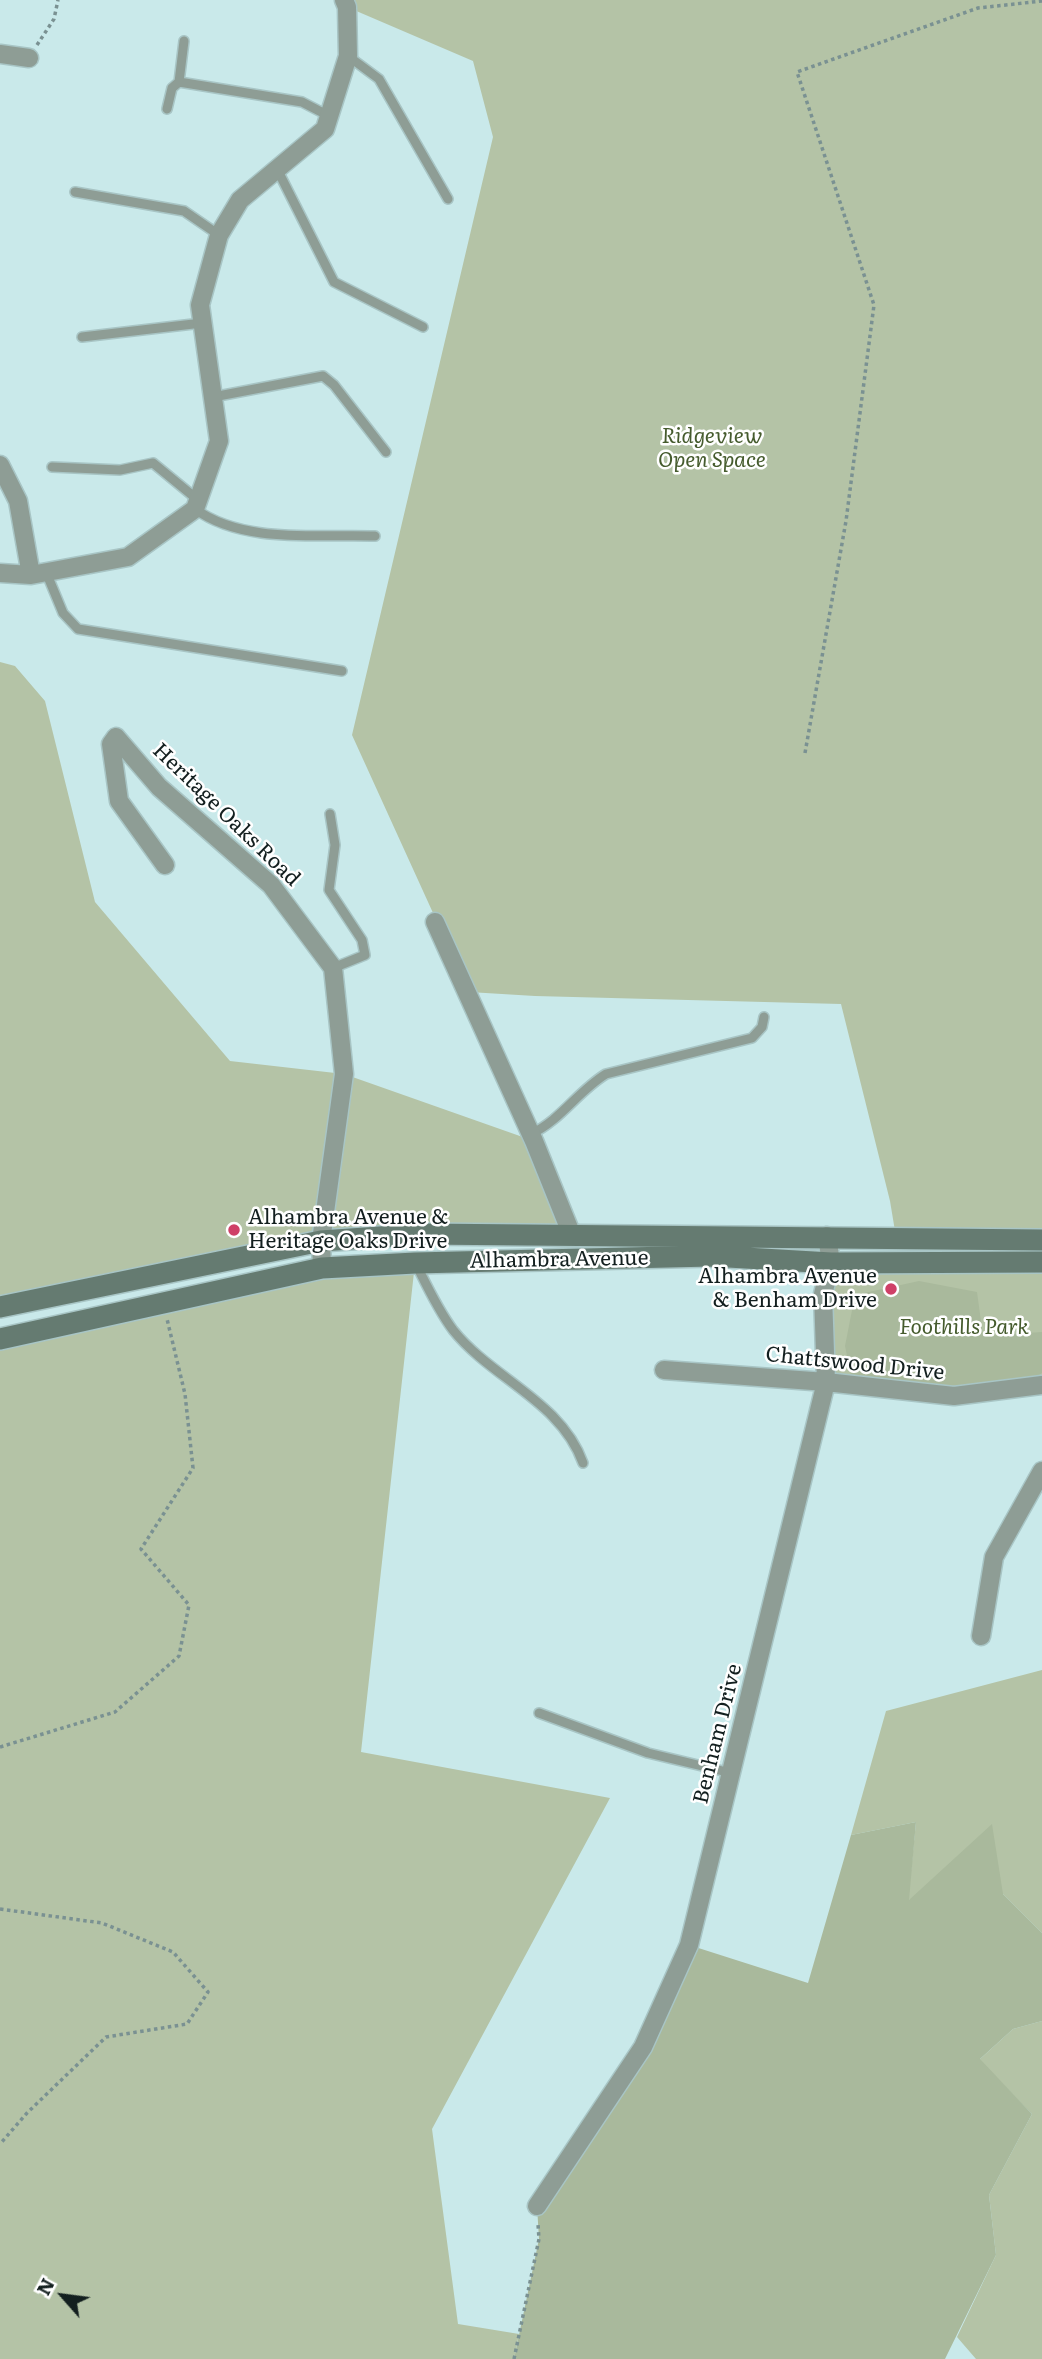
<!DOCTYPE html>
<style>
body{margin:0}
#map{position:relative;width:1042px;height:2359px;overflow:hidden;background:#c9e9ea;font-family:Literata,serif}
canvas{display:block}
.north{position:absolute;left:28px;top:2261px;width:70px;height:70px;-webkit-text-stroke:5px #fff;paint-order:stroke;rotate:298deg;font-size:19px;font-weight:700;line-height:28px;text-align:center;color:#131f1f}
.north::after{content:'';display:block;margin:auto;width:24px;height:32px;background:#131f1f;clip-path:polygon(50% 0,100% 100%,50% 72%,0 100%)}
</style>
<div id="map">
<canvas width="1042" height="2359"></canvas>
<div class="north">N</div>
</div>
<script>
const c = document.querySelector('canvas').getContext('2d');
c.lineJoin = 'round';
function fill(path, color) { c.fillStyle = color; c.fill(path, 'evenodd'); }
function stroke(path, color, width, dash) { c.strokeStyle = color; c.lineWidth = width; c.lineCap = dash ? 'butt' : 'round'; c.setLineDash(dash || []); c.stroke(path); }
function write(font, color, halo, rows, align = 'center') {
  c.font = font + ' Literata,serif'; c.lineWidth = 5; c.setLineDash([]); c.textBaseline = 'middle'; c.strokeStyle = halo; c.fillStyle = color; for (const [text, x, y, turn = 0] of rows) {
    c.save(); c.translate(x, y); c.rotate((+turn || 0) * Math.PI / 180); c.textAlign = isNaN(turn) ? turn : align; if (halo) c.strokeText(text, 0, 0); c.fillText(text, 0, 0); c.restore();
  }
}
fill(new Path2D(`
 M 344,0 L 1042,0 L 1042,1240 L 896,1237 L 890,1201 L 841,1004 L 535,996 L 469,992 L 352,735 L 493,137 L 473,61 L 347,7 Z
 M 0,662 L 15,666 L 45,701 L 95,902 L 230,1061 L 344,1074 L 534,1141 L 571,1233 L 424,1234 L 0,1307 Z
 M 1042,1262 L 1042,1385 L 826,1382 L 831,1263 Z
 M 415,1263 L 361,1752 L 610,1798 L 432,2129 L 458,2324 L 519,2334 L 514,2359 L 0,2359 L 0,1339 L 322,1268 Z
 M 1042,1670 L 1042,1933 L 1003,1894 L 908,1900 L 916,1822 L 851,1835 L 886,1711 Z
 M 1042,2021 L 1042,2359 L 976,2359 L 957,2337 L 996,2255 L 989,2195 L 1032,2114 L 979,2060 L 1013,2029 Z`), '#b4c3a6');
fill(new Path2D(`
 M 919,1281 L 977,1292 L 983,1336 L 1042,1332 L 1042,1373 L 1020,1388 L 954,1396 L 853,1385 L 845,1346 L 855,1295 Z
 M 916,1822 L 909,1900 L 992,1824 L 1003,1894 L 1042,1933 L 1042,2021 L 1013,2029 L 980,2059 L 1032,2114 L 989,2195 L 996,2255 L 945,2359 L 514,2359 L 539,2239 L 537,2206 L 643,2047 L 689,1945 L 808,1983 L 851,1835 Z`), '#a9b99c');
const lane = new Path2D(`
 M 348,56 L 379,79 L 448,199
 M 179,82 L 302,102 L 329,116
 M 167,109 L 172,88 L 179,82 L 184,41
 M 277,169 L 334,282 L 423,327
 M 75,192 L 184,211 L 219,235
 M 82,337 L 202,323
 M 213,397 L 323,376 L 334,385 L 386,452
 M 52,467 L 120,470 L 153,463 L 198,500
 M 195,509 C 243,544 317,534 375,536
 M 46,572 L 63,613 L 78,629 L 342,671
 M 330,814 L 335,845 L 329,890 L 362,940 L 365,955 L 333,968
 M 531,1134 C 561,1120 578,1091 606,1074 L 752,1038 L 762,1027 L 764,1017
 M 416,1264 C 427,1286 438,1310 453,1330 C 492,1379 561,1401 583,1463
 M 539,1713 L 648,1753 L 731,1773`);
const street = new Path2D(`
 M 0,54 L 29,58
 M 0,465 L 18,501 L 31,575
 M 0,573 L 31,575 L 128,557 L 195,509 L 219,441 L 200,305 L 219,235 L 240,200 L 325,129 L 348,56 L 347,7 L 344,0
 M 165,865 L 119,801 L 111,744 L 116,737 L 159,787 L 271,885 L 333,968 L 344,1074 L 321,1241 L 322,1268
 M 435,922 L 534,1141 L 571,1233
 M 664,1370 L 826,1382 L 954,1396 L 1042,1385
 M 981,1636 L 994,1557 L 1042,1471
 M 537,2206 L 643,2047 L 689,1945 L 826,1382 L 823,1294 L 831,1263 L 827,1236`);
const secondary = new Path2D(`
 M 0,1307 L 321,1241 L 424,1234 L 1042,1240
 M 0,1339 L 322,1268 L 415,1263 L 711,1256 L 831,1263 L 1042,1262`);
stroke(lane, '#a8c5c5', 12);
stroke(street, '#a8c5c5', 21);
stroke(secondary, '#a8c5c5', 24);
stroke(new Path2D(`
 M 37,45 L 54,19 L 58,0
 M 805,753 L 846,521 L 874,305 L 797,72 L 978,8 L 1042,1
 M 0,1747 L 115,1712 L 179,1656 L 189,1605 L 141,1549 L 193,1468 L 185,1394 L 167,1319
 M 0,1909 L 102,1923 L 173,1952 L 208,1992 L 187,2024 L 106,2037 L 27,2113 L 0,2144
 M 514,2359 L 539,2239 L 538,2224`), '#7a9192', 3.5, [3.5, 3.5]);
stroke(lane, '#8e9d95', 9);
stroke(street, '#8e9d95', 18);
stroke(secondary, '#657b71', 21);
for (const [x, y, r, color] of [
 [234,1230,7,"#cf4067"],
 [891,1289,7,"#cf4067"]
]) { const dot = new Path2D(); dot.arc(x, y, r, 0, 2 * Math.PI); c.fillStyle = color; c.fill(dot); stroke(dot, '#fff', 2.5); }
write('italic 21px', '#455b2d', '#fff', [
 ["Ridgeview",712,437],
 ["Open Space",712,461],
 ["Foothills Park",964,1328]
]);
write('21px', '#131f1f', '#fff', [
 ["Heritage Oaks Road",226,815,44],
 ["Alhambra Avenue",559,1260,-1],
 ["Chattswood Drive",855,1364,6],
 ["Benham Drive",718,1734,-76]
]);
write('21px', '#131f1f', '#fff', [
 ["Alhambra Avenue &",248,1218],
 ["Heritage Oaks Drive",248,1242],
 ["Alhambra Avenue",877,1277,"right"],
 ["& Benham Drive",877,1301,"right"]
], 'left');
</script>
